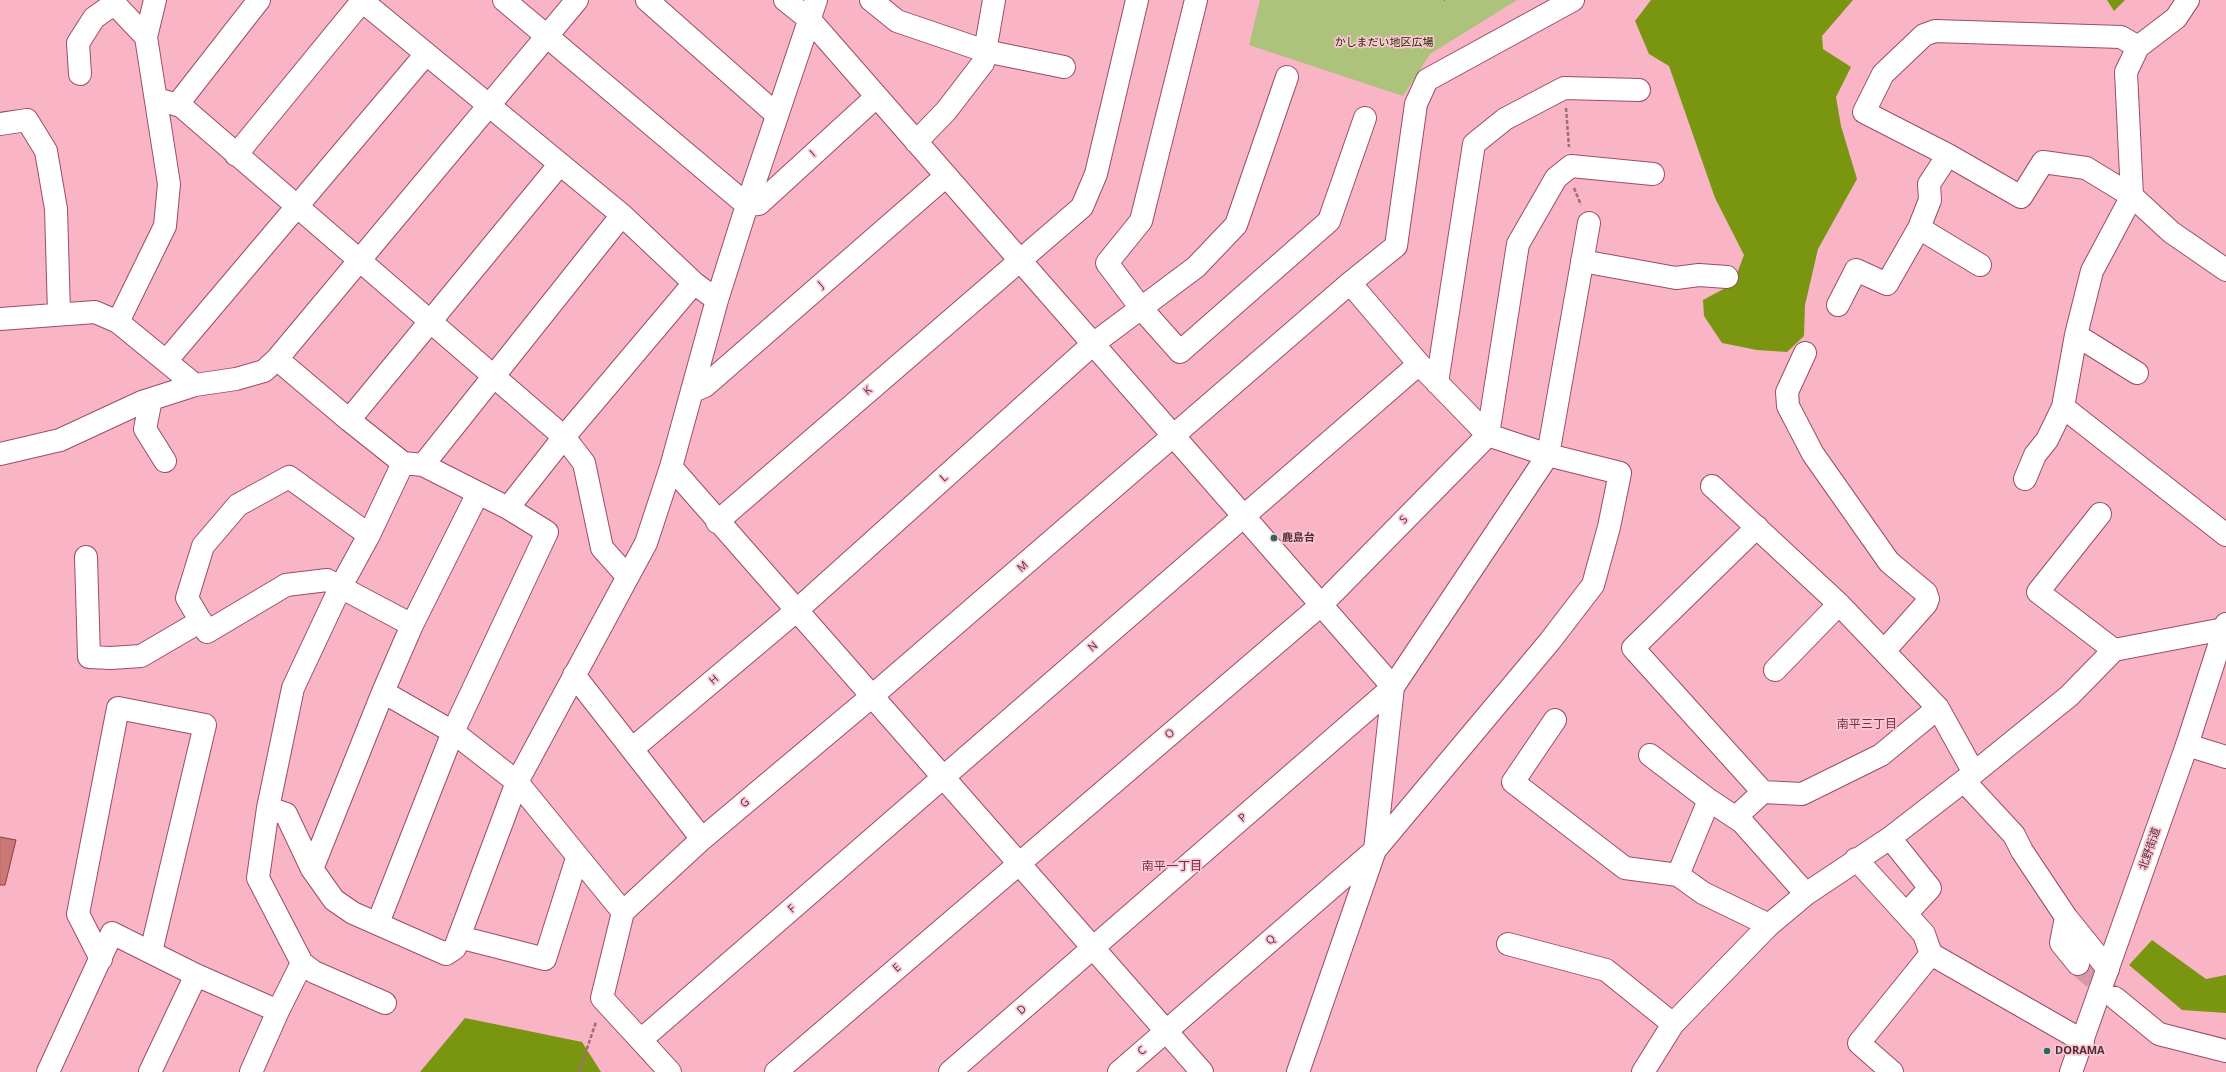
<!DOCTYPE html>
<meta charset="utf-8">
<style>
body{margin:0}
canvas{display:block;background:#f9b4c6}
</style>
<canvas width="2226" height="1072"></canvas>
<script>
const c = document.querySelector('canvas').getContext('2d');
c.lineJoin = 'round';
function fill(path, color) { c.fillStyle = color; c.fill(path, 'evenodd'); }
function stroke(path, color, width, dash) { c.strokeStyle = color; c.lineWidth = width; c.lineCap = dash ? 'butt' : 'round'; c.setLineDash(dash || []); c.stroke(path); }
function write(font, color, halo, rows, align = 'center') {
  c.font = font + ' "Open Sans","Noto Sans JP",sans-serif'; c.lineWidth = 3.5; c.setLineDash([]); c.textBaseline = 'middle'; c.strokeStyle = halo; c.fillStyle = color; for (const [text, x, y, turn = 0] of rows) {
    c.save(); c.translate(x, y); c.rotate((+turn || 0) * Math.PI / 180); c.textAlign = isNaN(turn) ? turn : align; if (halo) c.strokeText(text, 0, 0); c.fillText(text, 0, 0); c.restore();
  }
}
fill(new Path2D(`
 M 1260,0 L 1517,0 L 1430,54 L 1403,96 L 1249,45 Z`), '#adc27b');
fill(new Path2D(`
 M 1651,0 L 1853,0 L 1822,36 L 1823,49 L 1851,67 L 1836,97 L 1841,126 L 1857,179 L 1818,249 L 1805,305 L 1804,336 L 1787,352 L 1757,350 L 1722,343 L 1704,316 L 1703,300 L 1733,284 L 1744,255 L 1715,198 L 1669,66 L 1649,54 L 1635,21 Z
 M 2107,0 L 2125,0 L 2114,11 Z
 M 2152,940 L 2206,979 L 2226,975 L 2226,1013 L 2182,1010 L 2129,965 Z
 M 465,1018 L 582,1042 L 601,1072 L 420,1072 Z`), '#7a9611');
const building = new Path2D(`
 M 0,837 L 16,840 L 5,885 L 0,885 Z`);
fill(building, '#ca7875');
stroke(building, '#893d3d', 1);
stroke(new Path2D(`
 M 2078,964 L 2114,998`), '#d799a9', 22, [22, 11]);
const minor = new Path2D(`
 M 361,0 L 622,215 L 694,283 L 717,300
 M 504,0 L 747,205 L 759,204 L 876,97
 M 647,0 L 777,115
 M 785,0 L 810,20 L 1393,687 L 1375,850 L 1298,1072
 M 871,0 L 897,21 L 985,51 L 1064,67
 M 1196,0 L 1141,221 L 1107,263 L 1141,308 L 1180,352 L 1329,221 L 1365,118
 M 2188,0 L 2176,18 L 2138,47 L 2126,72 L 2132,196 L 2092,271 L 2076,335 L 2063,407 L 2226,535
 M 146,37 L 155,0
 M 2138,47 L 2121,37 L 1935,31 L 1924,35 L 1883,74 L 1864,112 L 1948,155 L 2021,197 L 2043,162 L 2086,168 L 2132,196 L 2171,232 L 2226,270
 M 80,74 L 78,43 L 94,18 L 115,3
 M 157,99 L 181,106 L 564,437 L 584,463 L 602,548 L 627,576
 M 177,105 L 259,0
 M 0,124 L 27,120 L 46,151 L 56,209 L 59,313
 M 916,142 L 946,111 L 983,63 L 994,0
 M 236,155 L 363,0
 M 1919,228 L 1980,265
 M 1582,261 L 1676,278 L 1699,275 L 1727,277
 M 1838,305 L 1856,270 L 1887,284 L 1919,228 L 1930,200 L 1929,184 L 1948,155
 M 0,319 L 95,312 L 118,322 L 165,226 L 169,184 L 146,37 L 111,0
 M 118,322 L 195,385 L 236,379 L 264,371 L 277,359 L 577,0
 M 2076,335 L 2137,373
 M 1805,353 L 1787,392 L 1788,406 L 1813,454 L 1889,562 L 1926,593 L 1928,599 L 1926,604 L 1885,650
 M 277,359 L 349,420 L 403,463 L 423,465 L 508,508 L 547,532 L 453,732 L 378,923
 M 167,360 L 426,54
 M 1437,383 L 1474,144 L 1505,119 L 1564,88 L 1639,90
 M 693,391 L 705,386 L 946,176
 M 151,399 L 145,429 L 165,461
 M 349,420 L 560,164
 M 1488,435 L 1518,244 L 1556,178 L 1571,166 L 1653,174
 M 0,454 L 60,440 L 142,402 L 195,385
 M 423,465 L 622,215
 M 671,467 L 1202,1072
 M 2025,479 L 2035,455 L 2047,440 L 2063,407
 M 1712,486 L 1839,604 L 1938,708 L 1974,773 L 2069,696 L 2114,650
 M 508,508 L 564,437 L 694,283
 M 2100,514 L 2038,592 L 2114,650 L 2224,629
 M 717,522 L 1082,207 L 1096,174 L 1137,0
 M 1757,527 L 1633,648 L 1763,792 L 1802,794 L 1881,755 L 1938,708
 M 369,535 L 289,477 L 238,505 L 203,546 L 187,598 L 207,632 L 286,585 L 327,580 L 412,625
 M 86,557 L 89,657 L 111,658 L 141,656 L 201,621
 M 1775,670 L 1839,604
 M 574,675 L 702,839
 M 383,692 L 453,732 L 517,782 L 623,912
 M 1555,720 L 1513,782 L 1625,868 L 1678,875 L 1703,893 L 1769,925
 M 2187,745 L 2226,757
 M 632,749 L 796,611 L 1093,344 L 1196,267 L 1236,225 L 1287,77
 M 1650,755 L 1709,800 L 1742,822 L 1806,894
 M 1964,781 L 2014,835 L 2022,851 L 2066,917 L 2108,969
 M 268,808 L 293,688 L 340,588 L 369,535 L 403,463
 M 1736,817 L 1763,792
 M 1890,838 L 1930,888 L 1906,914
 M 1856,859 L 1924,934 L 1931,954 L 2083,1041
 M 312,869 L 383,692 L 412,625 L 478,493
 M 1678,875 L 1709,800
 M 623,912 L 702,839 L 871,697 L 1350,283 L 1396,246 L 1416,104 L 1427,80 L 1573,0
 M 623,912 L 602,998 L 670,1072
 M 2066,917 L 2061,943 L 2078,964
 M 459,937 L 517,782 L 646,543 L 671,467 L 717,300 L 747,205 L 816,0
 M 1508,944 L 1606,970 L 1673,1024
 M 101,959 L 78,914 L 118,708 L 205,725 L 151,952
 M 302,963 L 314,972 L 385,1003
 M 2115,998 L 2159,1034 L 2226,1051
 M 642,1039 L 1419,364
 M 48,1072 L 112,933 L 196,975 L 278,1011
 M 150,1072 L 196,975
 M 251,1072 L 278,1011 L 302,963 L 258,878 L 268,808 L 286,814 L 312,869 L 334,900 L 353,913 L 446,954 L 455,948 L 459,937 L 545,959 L 577,858
 M 776,1072 L 1321,605 L 1488,435
 M 950,1072 L 1393,687 L 1548,455 L 1589,223
 M 1119,1072 L 1375,850 L 1550,641 L 1593,585 L 1609,527 L 1620,473 L 1548,455 L 1488,435 L 1419,364 L 1350,283
 M 1643,1072 L 1673,1024 L 1769,925 L 1806,894 L 1890,838 L 1974,773
 M 1892,1072 L 1859,1043 L 1931,954`);
const major = new Path2D(`
 M 2071,1072 L 2187,745 L 2226,624`);
stroke(minor, '#9a4e65', 24);
stroke(major, '#9a4e65', 24);
stroke(new Path2D(`
 M 1444,0 L 1445,0
 M 1566,108 L 1569,147
 M 1574,188 L 1581,205
 M 579,1072 L 596,1022`), '#9f6c7a', 2.5, [4, 2]);
stroke(minor, '#fff', 22);
stroke(major, '#fff', 22);
for (const [x, y, r, color] of [
 [1274,538,4,"#236a60"],
 [2047,1051,4,"#236a60"]
]) { const dot = new Path2D(); dot.arc(x, y, r, 0, 2 * Math.PI); c.fillStyle = color; c.fill(dot); stroke(dot, '#fcc7d4', 1.5); }
write('11px', '#242f00', '#fcc7d4', [
 ["かしまだい地区広場",1384,43]
]);
write('11px', '#4f2d36', '#fcc7d4', [
 ["I",813,154,-42],
 ["J",821,285,-41],
 ["K",868,391,-41],
 ["L",944,478,-42],
 ["S",1404,520,-45],
 ["M",1023,567,-41],
 ["N",1093,647,-41],
 ["H",714,680,-40],
 ["O",1170,734,-41],
 ["G",745,803,-40],
 ["P",1243,818,-41],
 ["北野街道",2150,849,-71],
 ["F",792,909,-41],
 ["Q",1271,940,-41],
 ["E",897,968,-41],
 ["D",1022,1010,-41],
 ["C",1142,1051,-41]
]);
write('bold 11px', '#4f2d36', '#fcc7d4', [
 ["鹿島台",1282,538],
 ["DORAMA",2055,1051]
], 'left');
write('12px', '#752d44', '#fcc7d4', [
 ["南平三丁目",1867,725],
 ["南平一丁目",1172,867]
]);
</script>
